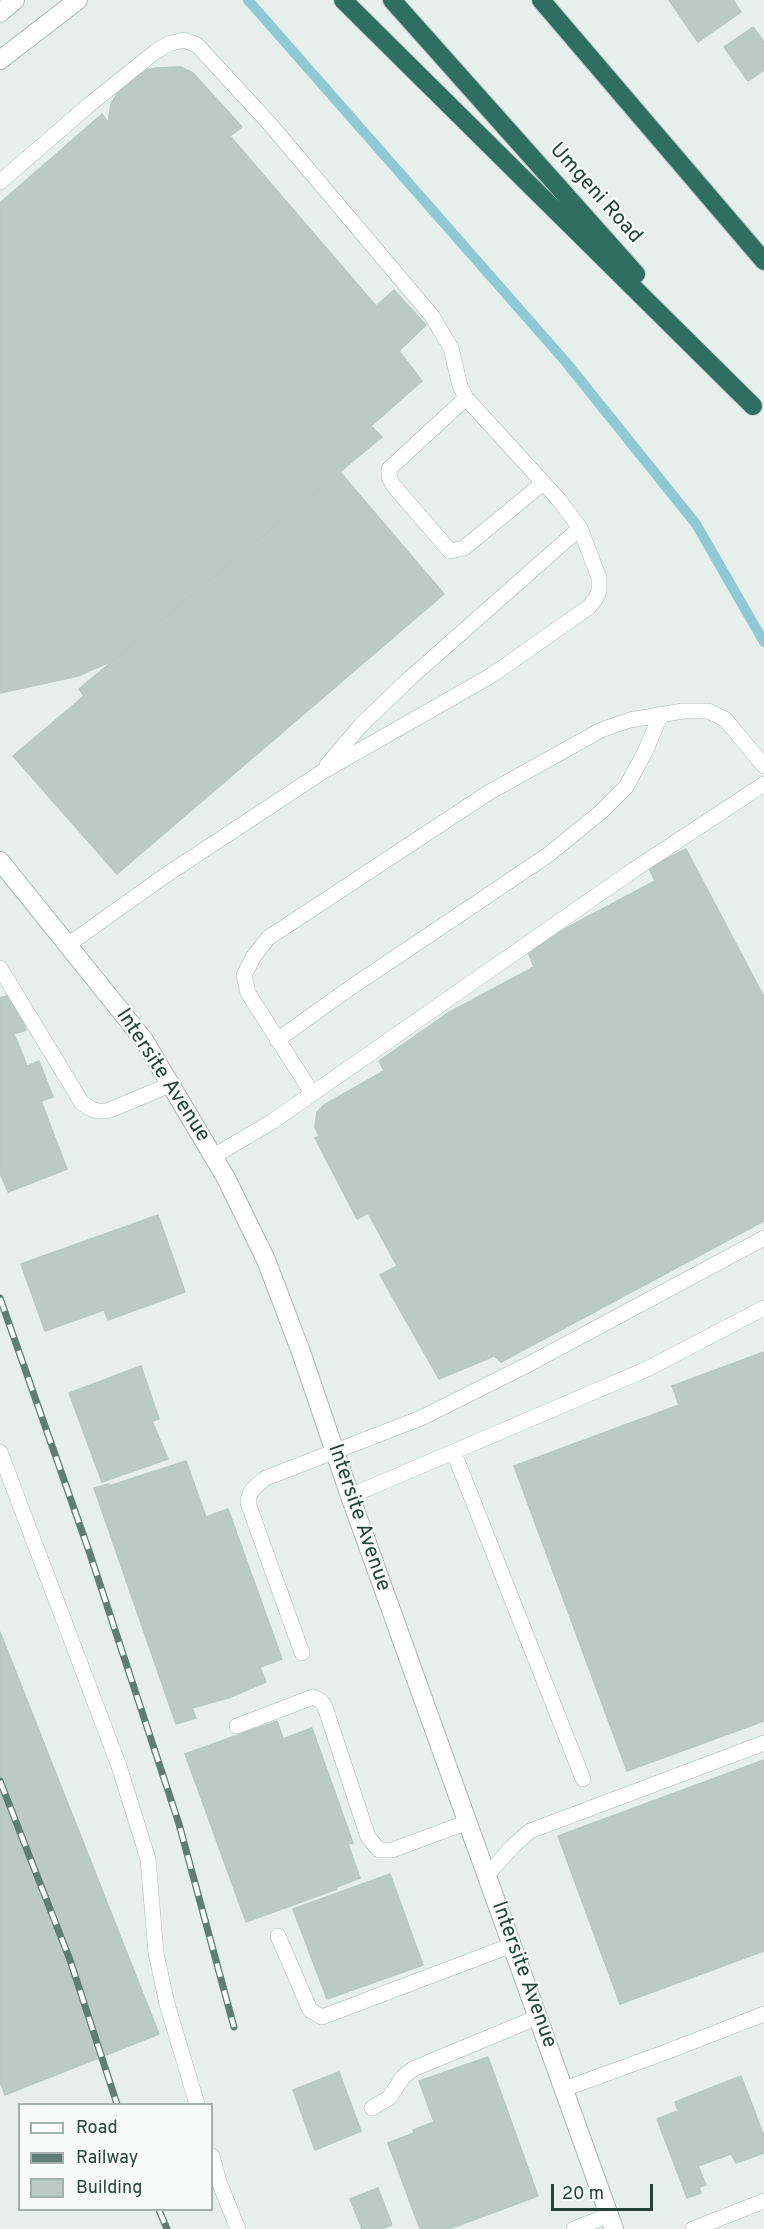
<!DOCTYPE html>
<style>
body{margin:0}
#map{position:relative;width:764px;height:2229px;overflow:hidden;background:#e6efeb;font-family:Overpass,sans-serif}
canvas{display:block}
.legend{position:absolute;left:18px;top:2103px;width:195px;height:108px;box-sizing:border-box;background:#f7fbf9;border:2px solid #a3b1ad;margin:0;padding:8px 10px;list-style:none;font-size:18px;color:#24423a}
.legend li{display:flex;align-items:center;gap:12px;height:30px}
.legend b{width:30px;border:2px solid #a3b1ad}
.scale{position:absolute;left:551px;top:2184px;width:102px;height:27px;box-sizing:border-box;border:3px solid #24423a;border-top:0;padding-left:8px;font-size:18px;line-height:21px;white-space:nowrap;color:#24423a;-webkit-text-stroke:4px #f7fbf9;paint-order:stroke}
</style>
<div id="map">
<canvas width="764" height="2229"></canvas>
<ul class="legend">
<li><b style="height:8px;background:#fff"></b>Road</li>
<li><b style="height:8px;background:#5f7d75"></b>Railway</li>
<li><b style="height:16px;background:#bbcac4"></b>Building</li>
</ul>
<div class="scale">20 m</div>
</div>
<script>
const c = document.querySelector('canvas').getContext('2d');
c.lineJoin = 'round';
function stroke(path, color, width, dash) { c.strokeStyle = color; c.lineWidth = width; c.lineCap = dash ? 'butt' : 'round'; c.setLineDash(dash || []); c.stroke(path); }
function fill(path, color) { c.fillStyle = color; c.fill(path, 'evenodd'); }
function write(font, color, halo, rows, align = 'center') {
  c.font = font + ' Overpass,sans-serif'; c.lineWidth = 4.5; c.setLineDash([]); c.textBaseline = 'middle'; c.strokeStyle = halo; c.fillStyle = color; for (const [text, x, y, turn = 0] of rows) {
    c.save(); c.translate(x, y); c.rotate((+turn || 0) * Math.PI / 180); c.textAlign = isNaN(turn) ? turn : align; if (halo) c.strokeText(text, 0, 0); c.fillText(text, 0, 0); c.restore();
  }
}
stroke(new Path2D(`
 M 248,0 L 565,361 L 696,524 L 764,642`), '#8ec9d4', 10);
const building = new Path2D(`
 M 669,0 L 733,0 L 741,12 L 698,42 Z
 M 753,27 L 764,42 L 764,70 L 748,81 L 724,47 Z
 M 181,67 L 193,73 L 242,127 L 230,136 L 376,306 L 394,290 L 426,325 L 399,351 L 422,381 L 371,426 L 382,437 L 112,661 L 78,676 L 0,693 L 0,203 L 102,114 L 108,123 L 111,104 L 121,88 L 141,71 L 156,68 Z
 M 340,472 L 444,594 L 117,874 L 13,756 L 84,696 L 79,689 Z
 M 686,849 L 764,997 L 764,1221 L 501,1362 L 494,1356 L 439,1379 L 380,1275 L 397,1266 L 368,1213 L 357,1219 L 315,1138 L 319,1136 L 315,1127 L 317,1112 L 324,1105 L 384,1071 L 379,1061 L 448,1013 L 534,967 L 527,949 L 655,881 L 649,868 Z
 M 13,994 L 26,1030 L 14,1034 L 27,1066 L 39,1061 L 53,1097 L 41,1101 L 67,1169 L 8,1192 L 0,1173 L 0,998 Z
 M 158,1215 L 185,1292 L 108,1320 L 104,1310 L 45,1331 L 21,1264 Z
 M 764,1352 L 764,1721 L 627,1771 L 514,1466 L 679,1405 L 672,1386 Z
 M 141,1366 L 159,1419 L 152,1421 L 168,1459 L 102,1482 L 69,1393 Z
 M 186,1461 L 206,1517 L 228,1509 L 282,1659 L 260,1667 L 266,1682 L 228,1698 L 192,1708 L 196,1718 L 176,1724 L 94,1488 L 109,1484 L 109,1486 Z
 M 0,1632 L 159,2034 L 5,2095 L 0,2082 Z
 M 277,1721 L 283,1739 L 312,1728 L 353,1843 L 348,1844 L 360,1878 L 337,1887 L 337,1889 L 246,1922 L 185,1754 Z
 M 764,1760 L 764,1951 L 620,2004 L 558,1836 Z
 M 390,1874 L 423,1965 L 327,1999 L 293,1909 Z
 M 488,2057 L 538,2196 L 449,2229 L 420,2229 L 388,2143 L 414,2133 L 413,2130 L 434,2122 L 419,2081 Z
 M 339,2072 L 361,2131 L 315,2150 L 293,2090 Z
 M 741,2076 L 764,2136 L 764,2153 L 736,2163 L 731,2154 L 698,2166 L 706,2185 L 699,2187 L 701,2193 L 687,2198 L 657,2119 L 678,2111 L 675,2102 Z
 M 378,2188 L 392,2225 L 380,2229 L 362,2229 L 350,2199 Z`);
fill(building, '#bbcac4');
stroke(building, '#b8c9c2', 1.5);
const lane = new Path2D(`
 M 0,182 L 89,105 L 155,52 L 168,44 L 184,40 L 197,45 L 269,123 L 432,316 L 451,348 L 460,386 L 466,398 L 559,500 L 580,528 L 599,578 L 599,591 L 596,598 L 589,607 L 492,675 L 322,772 L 163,877 L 69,944
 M 466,398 L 389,469 L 389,477 L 393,485 L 450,551 L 464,548 L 543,483
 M 327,765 L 361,725 L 409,679 L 580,528
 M 0,968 L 82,1103 C 92,1110 98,1113 110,1110 L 172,1084
 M 277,1040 L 350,988 L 548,855 L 602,811 L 626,787 L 645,752 L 661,714
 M 312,1093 L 248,993 L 244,975 L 254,956 L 268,938 L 488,793 L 601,730 L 630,720 L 683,711 L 708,711 L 725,719 L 764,766
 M 214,1156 L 273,1121 L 635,869 L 764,784
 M 0,1452 L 119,1766 L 148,1859 L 156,1953 L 167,2004 L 197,2104
 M 454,1453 L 583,1779
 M 350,1496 L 647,1369 L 764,1308
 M 302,1653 L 248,1503 C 249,1490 256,1486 266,1478 L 421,1418 L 531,1363 L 764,1238
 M 237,1726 L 313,1697 L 321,1701 L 325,1707 L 368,1837 L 379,1850 L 392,1850 L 468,1822
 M 487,1875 L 513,1846 L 530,1831 L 764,1743
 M 278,1936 L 310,2010 L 322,2017 L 512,1945
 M 564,2089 L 666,2052 L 764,2014
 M 372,2108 L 389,2098 L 403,2077 L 413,2069 L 538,2017
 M 212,2156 L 219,2182 L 238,2229
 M 574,2229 L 609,2215
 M 693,2229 L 764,2201`);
const street = new Path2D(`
 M 0,13 L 15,0
 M 0,60 L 78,0
 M 0,861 L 144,1040 L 226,1178 L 266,1260 L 301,1352 L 350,1496 L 614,2229`);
const highway = new Path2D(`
 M 343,0 L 753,406
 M 392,0 L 636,274
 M 541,0 L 764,261`);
stroke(lane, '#a8b8b2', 16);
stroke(street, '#a8b8b2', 20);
stroke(highway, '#c2cac8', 20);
stroke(lane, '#fff', 15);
stroke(street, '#fff', 18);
stroke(highway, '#2f6f62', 18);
const rail = new Path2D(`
 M 0,1298 L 90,1554 L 179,1824 L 234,2027
 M 0,1781 L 70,1960 L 117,2104
 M 159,2210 L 167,2229`);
stroke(rail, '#5f7d75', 7);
stroke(rail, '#f7fbf9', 4.5, [14]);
write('21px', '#24423a', '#f7fbf9', [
 ["Umgeni Road",595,194,48],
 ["Intersite Avenue",162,1076,57],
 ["Intersite Avenue",358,1518,71],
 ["Intersite Avenue",523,1975,70]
]);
</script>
